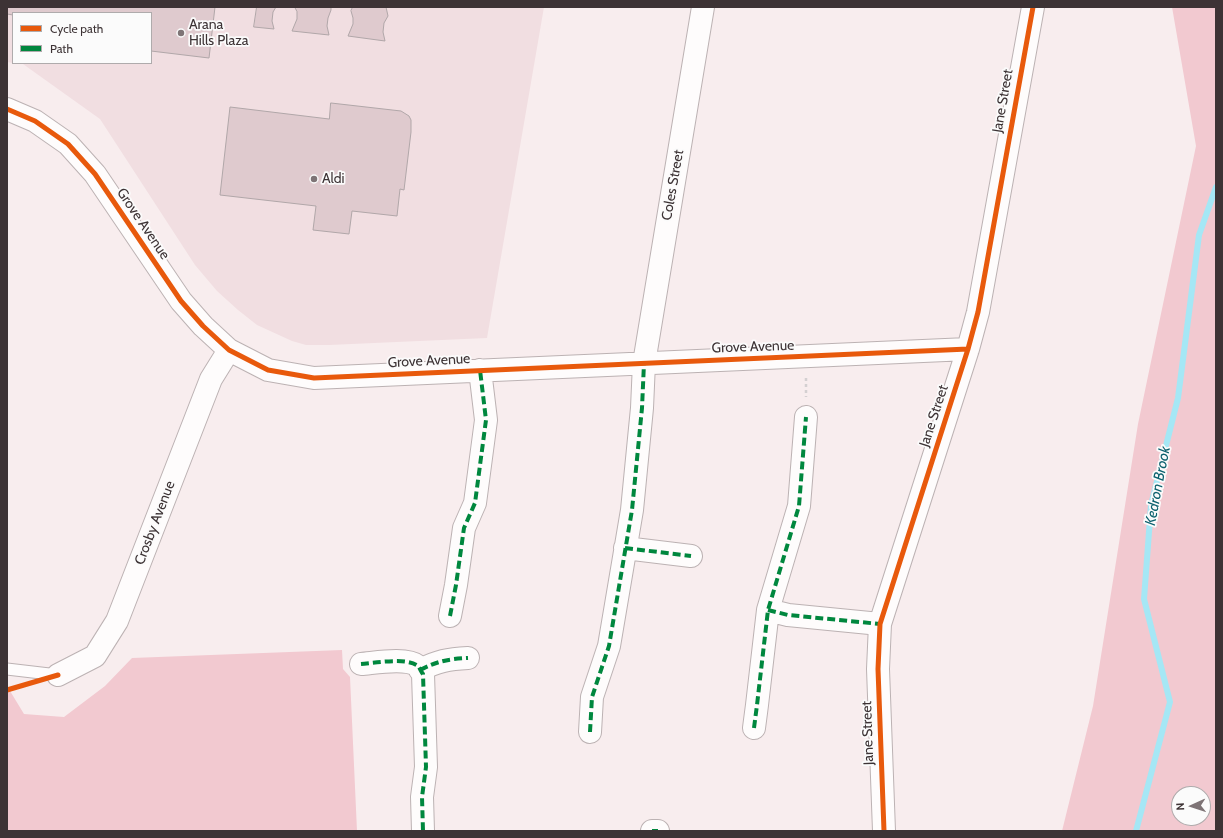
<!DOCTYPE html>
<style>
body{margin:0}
#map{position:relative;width:1223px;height:838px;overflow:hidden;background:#f8edee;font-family:Cabin,sans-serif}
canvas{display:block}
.frame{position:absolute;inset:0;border:8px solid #3d3335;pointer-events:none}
.legend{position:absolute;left:12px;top:12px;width:140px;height:52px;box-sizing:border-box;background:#fbfbfb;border:1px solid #afabac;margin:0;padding:5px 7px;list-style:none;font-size:12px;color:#3d3335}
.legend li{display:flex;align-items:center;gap:8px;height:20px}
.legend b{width:20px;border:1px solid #afabac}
.north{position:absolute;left:1171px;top:786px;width:40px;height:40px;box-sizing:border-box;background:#fbfbfb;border:1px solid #afabac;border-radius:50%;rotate:267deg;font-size:11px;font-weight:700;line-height:16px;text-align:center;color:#3d3335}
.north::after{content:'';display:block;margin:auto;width:14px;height:18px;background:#7e7476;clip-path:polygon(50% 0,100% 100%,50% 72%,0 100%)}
</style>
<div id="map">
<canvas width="1223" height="838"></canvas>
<div class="frame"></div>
<ul class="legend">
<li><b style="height:5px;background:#e8590c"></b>Cycle path</li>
<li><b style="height:5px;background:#00873e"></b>Path</li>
</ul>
<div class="north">N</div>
</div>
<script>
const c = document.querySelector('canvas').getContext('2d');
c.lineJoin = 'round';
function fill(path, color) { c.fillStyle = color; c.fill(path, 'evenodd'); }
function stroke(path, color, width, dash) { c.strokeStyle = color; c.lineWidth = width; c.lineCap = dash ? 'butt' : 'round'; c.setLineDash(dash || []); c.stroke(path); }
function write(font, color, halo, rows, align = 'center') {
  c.font = font + ' Cabin,sans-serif'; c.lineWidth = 3.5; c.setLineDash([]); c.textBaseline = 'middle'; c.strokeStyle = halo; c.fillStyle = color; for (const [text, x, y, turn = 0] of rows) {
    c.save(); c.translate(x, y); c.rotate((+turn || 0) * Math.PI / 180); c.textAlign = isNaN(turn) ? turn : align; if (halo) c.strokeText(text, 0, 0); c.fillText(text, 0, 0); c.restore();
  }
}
fill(new Path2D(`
 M 7,7 L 544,7 L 487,338 L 329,345 L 306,345 L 292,341 L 257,325 L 238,310 L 217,291 L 195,265 L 100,119 L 23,64 L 16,63 L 151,63 L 151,13 L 13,13 L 13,63 L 7,62 Z`), '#f1dee1');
fill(new Path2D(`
 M 1172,7 L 1216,7 L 1216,831 L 1062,831 L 1093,706 L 1138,424 L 1196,146 ZM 1179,794 L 1203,794 L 1203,818 L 1179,818 Z
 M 342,650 L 343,669 L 350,677 L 357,831 L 7,831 L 7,686 L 24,714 L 64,717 L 105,686 L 132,658 Z`), '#f2c9d0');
stroke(new Path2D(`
 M 1136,831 L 1170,702 L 1144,599 L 1151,505 L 1178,398 L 1199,235 L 1216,187`), '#a5e7f5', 6);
const building = new Path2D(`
 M 7,7 L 215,7 L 209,58 L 151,51 L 151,13 L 13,13 L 13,15 L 7,14 Z
 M 257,7 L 276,7 L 273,12 L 272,21 L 274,29 L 254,27 Z
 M 295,7 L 331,7 L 331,10 L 328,18 L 327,26 L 329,35 L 292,31 L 297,19 L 297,12 Z
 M 353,7 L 386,7 L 388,16 L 384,23 L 383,32 L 385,41 L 348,36 L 353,24 L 353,18 L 351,11 Z
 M 331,103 L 401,111 L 409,116 L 411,120 L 411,132 L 404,190 L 400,189 L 397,216 L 352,211 L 349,234 L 313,230 L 316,206 L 220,195 L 230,107 L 329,119 Z`);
fill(building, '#dfcace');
stroke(building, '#b1a7a9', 1);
const service = new Path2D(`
 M 7,669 L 58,675`);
const minor = new Path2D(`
 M 7,109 L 35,121 L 68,144 L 95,174 L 181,301 L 203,326 L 229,350 L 268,370 L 314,378 L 968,349
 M 625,548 L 691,556
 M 768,610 L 788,615 L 880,624
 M 450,616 L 456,585 L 464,528 L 475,503 L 486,420 L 480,370
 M 361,664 C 375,663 406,657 418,666 C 420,668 421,672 423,674 L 426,767 L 422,797 L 423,831
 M 420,670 C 438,661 448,659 468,658
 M 58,675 L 95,656 L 117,621 L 211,379 L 229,350
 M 754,728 L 757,705 L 768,610 L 799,506 L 806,417
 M 590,732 L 592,697 L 609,646 L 632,510 L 642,408 L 644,363 L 703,7
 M 652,831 L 658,831
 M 884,831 L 878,669 L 880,624 L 968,349 L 978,312 L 1033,7`);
stroke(service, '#bcb2b3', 13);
stroke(minor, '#bcb2b3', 24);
stroke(new Path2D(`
 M 806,378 L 806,397`), '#d4d0d1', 2.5, [3, 3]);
stroke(service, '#fefcfc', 11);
stroke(minor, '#fefcfc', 22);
stroke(new Path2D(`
 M 625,548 L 691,556
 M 768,610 L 788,615 L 880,624
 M 450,616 L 456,585 L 464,528 L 475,503 L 486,420 L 480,370
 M 361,664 C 375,663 406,657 418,666 C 420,668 421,672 423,674 L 426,767 L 422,797 L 423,831
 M 420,670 C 438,661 448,659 468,658
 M 754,728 L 757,705 L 768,610 L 799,506 L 806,417
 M 590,732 L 592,697 L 609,646 L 632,510 L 642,408 L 644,363
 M 652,831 L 658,831`), '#00873e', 4, [8, 4]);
stroke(new Path2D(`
 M 7,109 L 35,121 L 68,144 L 95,174 L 181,301 L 203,326 L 229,350 L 268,370 L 314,378 L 968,349
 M 7,690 L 58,675
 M 884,831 L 878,669 L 880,624 L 968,349 L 978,312 L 1033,7`), '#e8590c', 5);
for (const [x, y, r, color] of [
 [181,33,4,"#7e7476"],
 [314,179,4,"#7e7476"]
]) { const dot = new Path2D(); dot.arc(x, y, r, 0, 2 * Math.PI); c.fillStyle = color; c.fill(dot); stroke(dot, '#fbfbfb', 1.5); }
write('14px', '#3d3335', '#fbfbfb', [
 ["Arana",189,25],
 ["Hills Plaza",189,41],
 ["Aldi",322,179]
], 'left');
write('14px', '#3d3335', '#fbfbfb', [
 ["Jane Street",1003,101,-80],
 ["Coles Street",673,185,-80],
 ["Grove Avenue",143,224,56],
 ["Grove Avenue",753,347,-2],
 ["Grove Avenue",429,361,-3],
 ["Jane Street",934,416,-72],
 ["Crosby Avenue",155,523,-69],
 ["Jane Street",868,733,-92]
]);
write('italic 15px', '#0c616e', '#fbfbfb', [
 ["Kedron Brook",1158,486,-79]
]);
</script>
